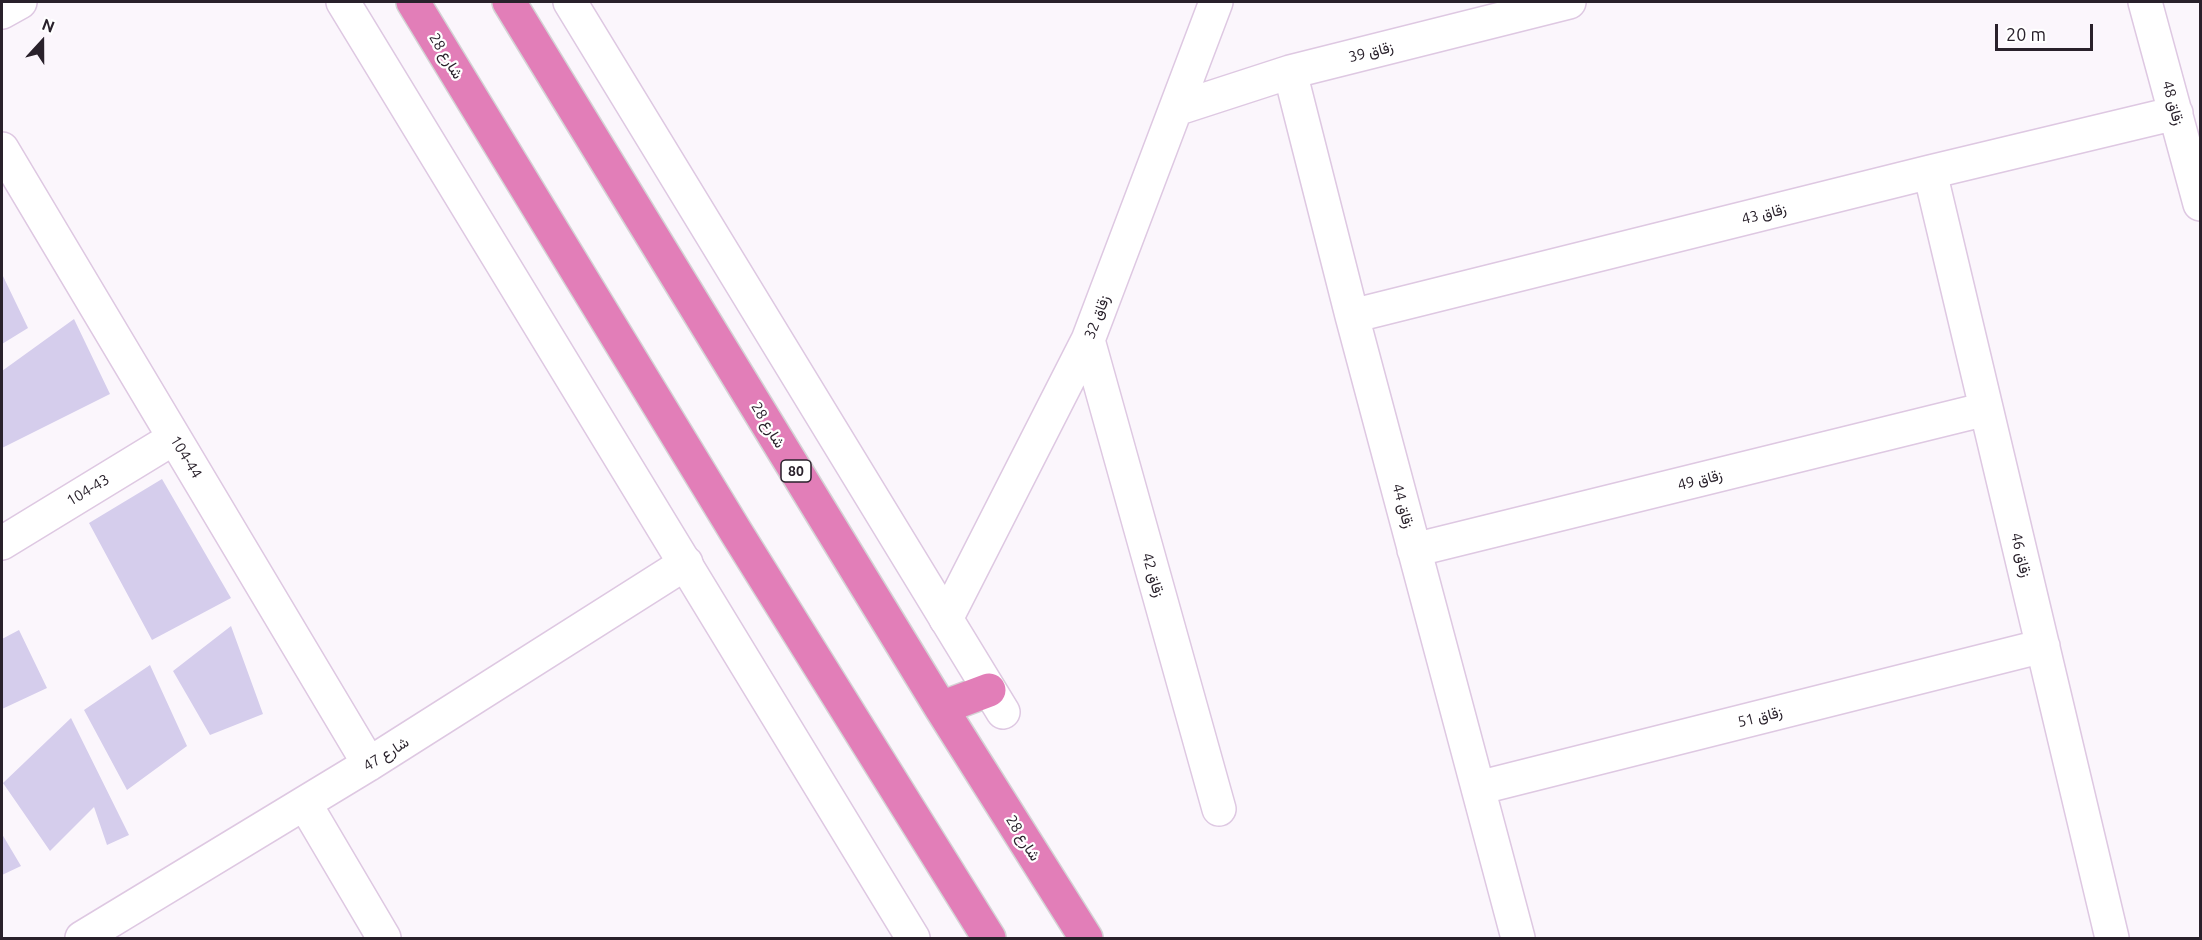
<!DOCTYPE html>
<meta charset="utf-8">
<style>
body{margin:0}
#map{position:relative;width:2202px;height:940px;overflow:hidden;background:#fbf6fc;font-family:Ubuntu,sans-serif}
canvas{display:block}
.frame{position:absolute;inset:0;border:3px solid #29212b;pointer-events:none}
.north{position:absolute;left:12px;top:12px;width:60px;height:60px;-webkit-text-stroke:4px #fff;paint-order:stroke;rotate:21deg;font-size:16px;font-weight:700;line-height:24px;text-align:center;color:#29212b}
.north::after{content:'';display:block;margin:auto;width:21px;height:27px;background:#29212b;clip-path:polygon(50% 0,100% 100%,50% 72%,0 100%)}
.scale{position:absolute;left:1995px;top:24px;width:98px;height:27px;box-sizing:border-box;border:3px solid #29212b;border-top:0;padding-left:8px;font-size:18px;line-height:21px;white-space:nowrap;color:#29212b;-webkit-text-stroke:4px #fff;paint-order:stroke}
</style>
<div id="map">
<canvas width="2202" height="940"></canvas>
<div class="frame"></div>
<div class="north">N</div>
<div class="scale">20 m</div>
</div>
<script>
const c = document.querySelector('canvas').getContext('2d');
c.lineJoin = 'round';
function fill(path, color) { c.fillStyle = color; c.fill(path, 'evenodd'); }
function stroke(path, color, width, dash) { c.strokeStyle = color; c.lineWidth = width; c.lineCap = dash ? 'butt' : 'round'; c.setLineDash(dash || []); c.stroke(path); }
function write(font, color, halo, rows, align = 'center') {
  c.font = font + ' Ubuntu,Vazirmatn,sans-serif'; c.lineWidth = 4.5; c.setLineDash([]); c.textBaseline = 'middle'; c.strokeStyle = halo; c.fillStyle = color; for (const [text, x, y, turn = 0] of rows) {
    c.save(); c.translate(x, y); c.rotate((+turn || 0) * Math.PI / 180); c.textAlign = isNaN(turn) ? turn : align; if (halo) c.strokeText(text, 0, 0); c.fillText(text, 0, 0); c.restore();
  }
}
fill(new Path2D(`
 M 2,274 L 28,328 L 2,344 Z
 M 74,319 L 110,394 L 2,448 L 2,371 Z
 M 162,479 L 231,598 L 152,640 L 89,523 Z
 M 231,626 L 263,714 L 210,735 L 173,671 Z
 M 19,630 L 47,688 L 2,709 L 2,639 Z
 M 150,665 L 187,746 L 127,790 L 84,710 Z
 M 71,718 L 129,835 L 107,845 L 94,807 L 50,851 L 3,783 Z
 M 2,834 L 21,866 L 2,875 Z`), '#d5cdec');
const street = new Path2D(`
 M 2145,2 L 2200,204
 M 2,12 L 20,2
 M 1290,72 L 1352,316 L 1518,938
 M 1176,109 L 1290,72 L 1569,2
 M 2,149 L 369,764
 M 1930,172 L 2112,938
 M 1352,316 L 1930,172 L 2176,113
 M 1088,340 L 1219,809
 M 2,543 L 174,438
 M 1414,550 L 1986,409
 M 946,619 L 1088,340 L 1216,2
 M 1478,788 L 2043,646
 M 305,804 L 384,938
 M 82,938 L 369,764 L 686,563`);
const secondary = new Path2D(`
 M 343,2 L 913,938
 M 570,2 L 1003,712`);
const highway = new Path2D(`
 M 413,2 L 736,532 L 989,938
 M 509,2 L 941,708 L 1086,938
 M 941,708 L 989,690`);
stroke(street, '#dec8e2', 36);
stroke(secondary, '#dec8e2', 36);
stroke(highway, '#d4d3d5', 36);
stroke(street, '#fff', 33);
stroke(secondary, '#fff', 33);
stroke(highway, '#e27eb8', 33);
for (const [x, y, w] of [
 [796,471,30]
]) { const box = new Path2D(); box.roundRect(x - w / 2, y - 11, w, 22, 4.5); c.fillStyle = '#fff'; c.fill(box); stroke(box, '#29212b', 1.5); }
write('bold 14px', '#29212b', null, [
 ["80",796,471]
]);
write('15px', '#29212b', '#fff', [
 ["زقاق 39",1371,52,-14],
 ["شارع 28",446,56,59],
 ["زقاق 48",2173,103,75],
 ["زقاق 43",1764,214,-14],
 ["زقاق 32",1097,317,-69],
 ["شارع 28",768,425,59],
 ["104-44",186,457,59],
 ["زقاق 49",1700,480,-14],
 ["104-43",88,490,-31],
 ["زقاق 44",1403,506,75],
 ["زقاق 46",2021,555,77],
 ["زقاق 42",1153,575,74],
 ["زقاق 51",1760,717,-14],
 ["شارع 47",386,754,-32],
 ["شارع 28",1023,838,58]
]);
</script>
